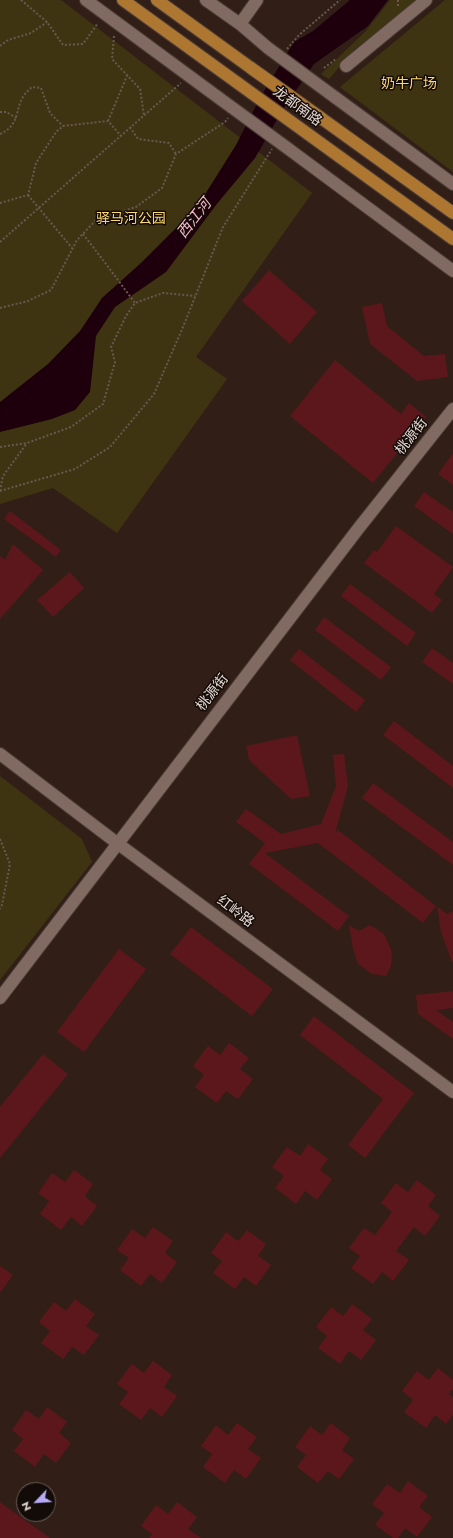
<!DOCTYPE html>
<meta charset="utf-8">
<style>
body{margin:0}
#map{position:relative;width:453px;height:1538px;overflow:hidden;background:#311f17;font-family:Jost,sans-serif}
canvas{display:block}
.north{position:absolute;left:16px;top:1482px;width:40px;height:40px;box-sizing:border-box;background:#130b08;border:1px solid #685e5a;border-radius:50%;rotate:245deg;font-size:11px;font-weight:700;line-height:16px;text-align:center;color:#e8dbd5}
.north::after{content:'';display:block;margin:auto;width:14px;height:18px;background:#b7abf8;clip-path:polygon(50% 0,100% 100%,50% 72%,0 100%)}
</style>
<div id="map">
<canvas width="453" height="1538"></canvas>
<div class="north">N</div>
</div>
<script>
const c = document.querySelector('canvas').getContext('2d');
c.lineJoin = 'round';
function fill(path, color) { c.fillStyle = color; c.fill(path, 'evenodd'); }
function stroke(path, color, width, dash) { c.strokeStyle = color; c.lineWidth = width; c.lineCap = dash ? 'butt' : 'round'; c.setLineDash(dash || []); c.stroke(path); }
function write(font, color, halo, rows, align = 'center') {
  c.font = font + ' Jost,"Noto Sans SC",sans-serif'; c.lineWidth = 3; c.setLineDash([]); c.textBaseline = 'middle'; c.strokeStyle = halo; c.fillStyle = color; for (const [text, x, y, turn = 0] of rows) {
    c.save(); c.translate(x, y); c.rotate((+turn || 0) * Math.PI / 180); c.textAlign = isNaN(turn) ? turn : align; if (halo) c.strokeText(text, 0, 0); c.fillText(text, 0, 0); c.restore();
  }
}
fill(new Path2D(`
 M 0,0 L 61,0 L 312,193 L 196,357 L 227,379 L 117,533 L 53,488 L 0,504 Z
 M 390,0 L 418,0 L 354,50 L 329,79 L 321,74 L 365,32 Z
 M 445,0 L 453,0 L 453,172 L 340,87 Z
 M 0,776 L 82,839 L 92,862 L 0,980 Z`), '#3f3412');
fill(new Path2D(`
 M 350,0 L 388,0 L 368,26 L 314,64 L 282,111 L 255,158 L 216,205 L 166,272 L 115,307 L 96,336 L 90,392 L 75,410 L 52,419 L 0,432 L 0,402 L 48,364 L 80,331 L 102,298 L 142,262 L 197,207 L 236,145 L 260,98 L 294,42 L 313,31 Z`), '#1d000b');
fill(new Path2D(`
 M 269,270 L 317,312 L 290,344 L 242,301 Z
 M 382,303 L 387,326 L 424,356 L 445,354 L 448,377 L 417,381 L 370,344 L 362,307 Z
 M 335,360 L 401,414 L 409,403 L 426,417 L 373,483 L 290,416 Z
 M 453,453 L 453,485 L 438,474 Z
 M 424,492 L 453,512 L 453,534 L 414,506 Z
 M 10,511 L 61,550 L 56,557 L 4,519 Z
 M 396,526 L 453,567 L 434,594 L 442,600 L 432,613 L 364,563 L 374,550 L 377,552 Z
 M 13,544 L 43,570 L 0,619 L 0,556 L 5,560 Z
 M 70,572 L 84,588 L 53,617 L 37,600 Z
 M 350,584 L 416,633 L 407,646 L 341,596 Z
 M 324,617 L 391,667 L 381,680 L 315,630 Z
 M 432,648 L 453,663 L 453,684 L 422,662 Z
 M 299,649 L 365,700 L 356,712 L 290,660 Z
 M 394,721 L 453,766 L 453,788 L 383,735 Z
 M 297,735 L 310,796 L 291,799 L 249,760 L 246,746 Z
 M 344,754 L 348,786 L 335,834 L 338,830 L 436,906 L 423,923 L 318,843 L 265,853 L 349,916 L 338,931 L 249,864 L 265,843 L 236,822 L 246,809 L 281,834 L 321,824 L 336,786 L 333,755 Z
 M 373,783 L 453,842 L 453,865 L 362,798 Z
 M 437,906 L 447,914 L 453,911 L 453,962 L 452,962 L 441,932 Z
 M 349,925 L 359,931 L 370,925 L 384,934 L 392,952 L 391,966 L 386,976 L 372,974 L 358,964 L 353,949 Z
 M 191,927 L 273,989 L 252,1016 L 170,954 Z
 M 119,949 L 146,969 L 84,1052 L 57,1032 Z
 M 453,991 L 453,1008 L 436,1010 L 453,1022 L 453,1039 L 418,1014 L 416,995 Z
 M 314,1016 L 414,1093 L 365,1158 L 348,1145 L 383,1099 L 300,1035 Z
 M 229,1043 L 249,1058 L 240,1069 L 253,1079 L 238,1099 L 226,1091 L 217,1103 L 195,1087 L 204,1075 L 193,1066 L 208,1046 L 220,1055 Z
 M 43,1054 L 68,1074 L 0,1158 L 0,1107 Z
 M 308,1144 L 328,1159 L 320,1170 L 332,1179 L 317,1200 L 305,1191 L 296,1204 L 275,1188 L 284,1176 L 272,1167 L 287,1147 L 300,1156 Z
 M 74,1170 L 93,1184 L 85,1196 L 97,1206 L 82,1226 L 71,1217 L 61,1230 L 40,1214 L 49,1201 L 38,1193 L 52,1173 L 65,1182 Z
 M 417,1180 L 436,1195 L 428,1206 L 440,1216 L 425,1236 L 414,1227 L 396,1251 L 409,1260 L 393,1281 L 382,1272 L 373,1284 L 351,1268 L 360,1256 L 349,1248 L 364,1228 L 375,1235 L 392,1212 L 381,1203 L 396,1183 L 408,1192 Z
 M 153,1227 L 173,1241 L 165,1253 L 177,1262 L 162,1283 L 150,1274 L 141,1286 L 120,1270 L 129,1258 L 117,1250 L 132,1229 L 145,1238 Z
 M 247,1230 L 266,1244 L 258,1256 L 271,1265 L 256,1286 L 244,1277 L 235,1289 L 213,1273 L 222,1261 L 211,1253 L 226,1232 L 238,1241 Z
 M 0,1266 L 13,1275 L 0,1293 Z
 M 75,1299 L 95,1314 L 86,1326 L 99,1335 L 84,1355 L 72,1347 L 63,1359 L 41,1343 L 50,1331 L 39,1322 L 54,1302 L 66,1311 Z
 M 352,1304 L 372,1319 L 363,1330 L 376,1340 L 361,1360 L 349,1351 L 340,1364 L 318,1348 L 327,1336 L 316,1327 L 331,1307 L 343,1316 Z
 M 153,1361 L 172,1375 L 164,1387 L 177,1396 L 162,1417 L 150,1408 L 141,1420 L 119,1404 L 128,1392 L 117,1384 L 132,1364 L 144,1373 Z
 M 438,1368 L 453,1380 L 453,1389 L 449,1394 L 453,1397 L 453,1415 L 446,1424 L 435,1415 L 426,1428 L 404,1412 L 413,1400 L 402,1391 L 417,1371 L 429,1380 Z
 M 47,1407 L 67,1422 L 59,1433 L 71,1443 L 56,1463 L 44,1454 L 35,1467 L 14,1451 L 23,1439 L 12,1430 L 26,1410 L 39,1419 Z
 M 237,1423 L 257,1437 L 248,1449 L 261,1458 L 246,1479 L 234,1470 L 225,1483 L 203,1467 L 212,1454 L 201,1446 L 216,1425 L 228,1435 Z
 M 331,1423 L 350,1438 L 342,1450 L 354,1459 L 339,1479 L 328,1471 L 318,1483 L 297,1467 L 306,1455 L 295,1447 L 310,1426 L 322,1435 Z
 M 408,1481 L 428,1496 L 419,1507 L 432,1517 L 417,1537 L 405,1528 L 398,1538 L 393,1538 L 375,1525 L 384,1513 L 372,1504 L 387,1484 L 400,1493 Z
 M 0,1502 L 50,1538 L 0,1538 Z
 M 177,1502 L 197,1517 L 188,1529 L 201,1538 L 149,1538 L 152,1534 L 141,1526 L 156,1505 L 168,1514 Z`), '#5b171b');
const minor = new Path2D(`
 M 86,0 L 219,98
 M 206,0 L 240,24 L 268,48
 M 240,24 L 257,0
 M 346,66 L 426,0
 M 336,98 L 453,184
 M 290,150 L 453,271
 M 0,754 L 117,843 L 453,1092
 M 0,998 L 358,529 L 453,409`);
const major = new Path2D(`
 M 123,0 L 239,84
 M 157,0 L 251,68
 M 321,118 L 453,213
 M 308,134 L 453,239`);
stroke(minor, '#4a3b35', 14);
stroke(major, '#4a3b35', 14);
stroke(new Path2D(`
 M 21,0 L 47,22 L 63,45 L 83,44 L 98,23
 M 398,0 L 398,7
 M 114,36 L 112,59 L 140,89 L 144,115
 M 0,46 L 8,40 L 31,33 L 47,22
 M 287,49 L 299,35 L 340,0
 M 324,68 L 336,59
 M 0,112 L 6,112 L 17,118
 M 108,121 L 127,76
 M 130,127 L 138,139 L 169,143 L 176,154
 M 0,134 C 20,125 15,110 23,97 C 25,93 29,90 32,87 L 41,88 L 50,113 L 63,126
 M 28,195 L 72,248
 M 0,203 L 28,195 L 36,163 L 56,132 L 63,126 L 108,121 L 121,136
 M 83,234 L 103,260 L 135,303
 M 0,242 L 181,83
 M 0,308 L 28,301 L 51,290 L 77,240 L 97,219 L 136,207 L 162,188 L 176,154 L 225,122 L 228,118
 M 0,447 L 27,443 L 71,427 L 103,404 L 115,362 L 111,347 L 126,316 L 135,303 L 163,293 L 195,296
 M 0,491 L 75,469 L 110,447 L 154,394 L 183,327 L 223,227 L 272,149
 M 0,491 L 3,476 L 27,443
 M 0,839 L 10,864 L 2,905 L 0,909`), '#685850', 2, [2, 2]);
stroke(minor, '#816a61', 12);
stroke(major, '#ad7732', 12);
const minorBridge = new Path2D(`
 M 268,48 L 336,98
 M 219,98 L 290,150`);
const majorBridge = new Path2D(`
 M 251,68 L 321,118
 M 239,84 L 308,134`);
stroke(minorBridge, '#4a3b35', 14, []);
stroke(majorBridge, '#4a3b35', 14, []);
stroke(minorBridge, '#816a61', 12);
stroke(majorBridge, '#ad7732', 12);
write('14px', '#fcd870', '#130b08', [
 ["奶牛广场",409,85],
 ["驿马河公园",131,220]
]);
write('14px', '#e8dbd5', '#130b08', [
 ["龙都南路",297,107,36],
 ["桃源街",412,437,-52],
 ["桃源街",213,693,-52],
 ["红岭路",235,912,37]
]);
write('italic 15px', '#f9b9cc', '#130b08', [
 ["西江河",195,219,-52]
]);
</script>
